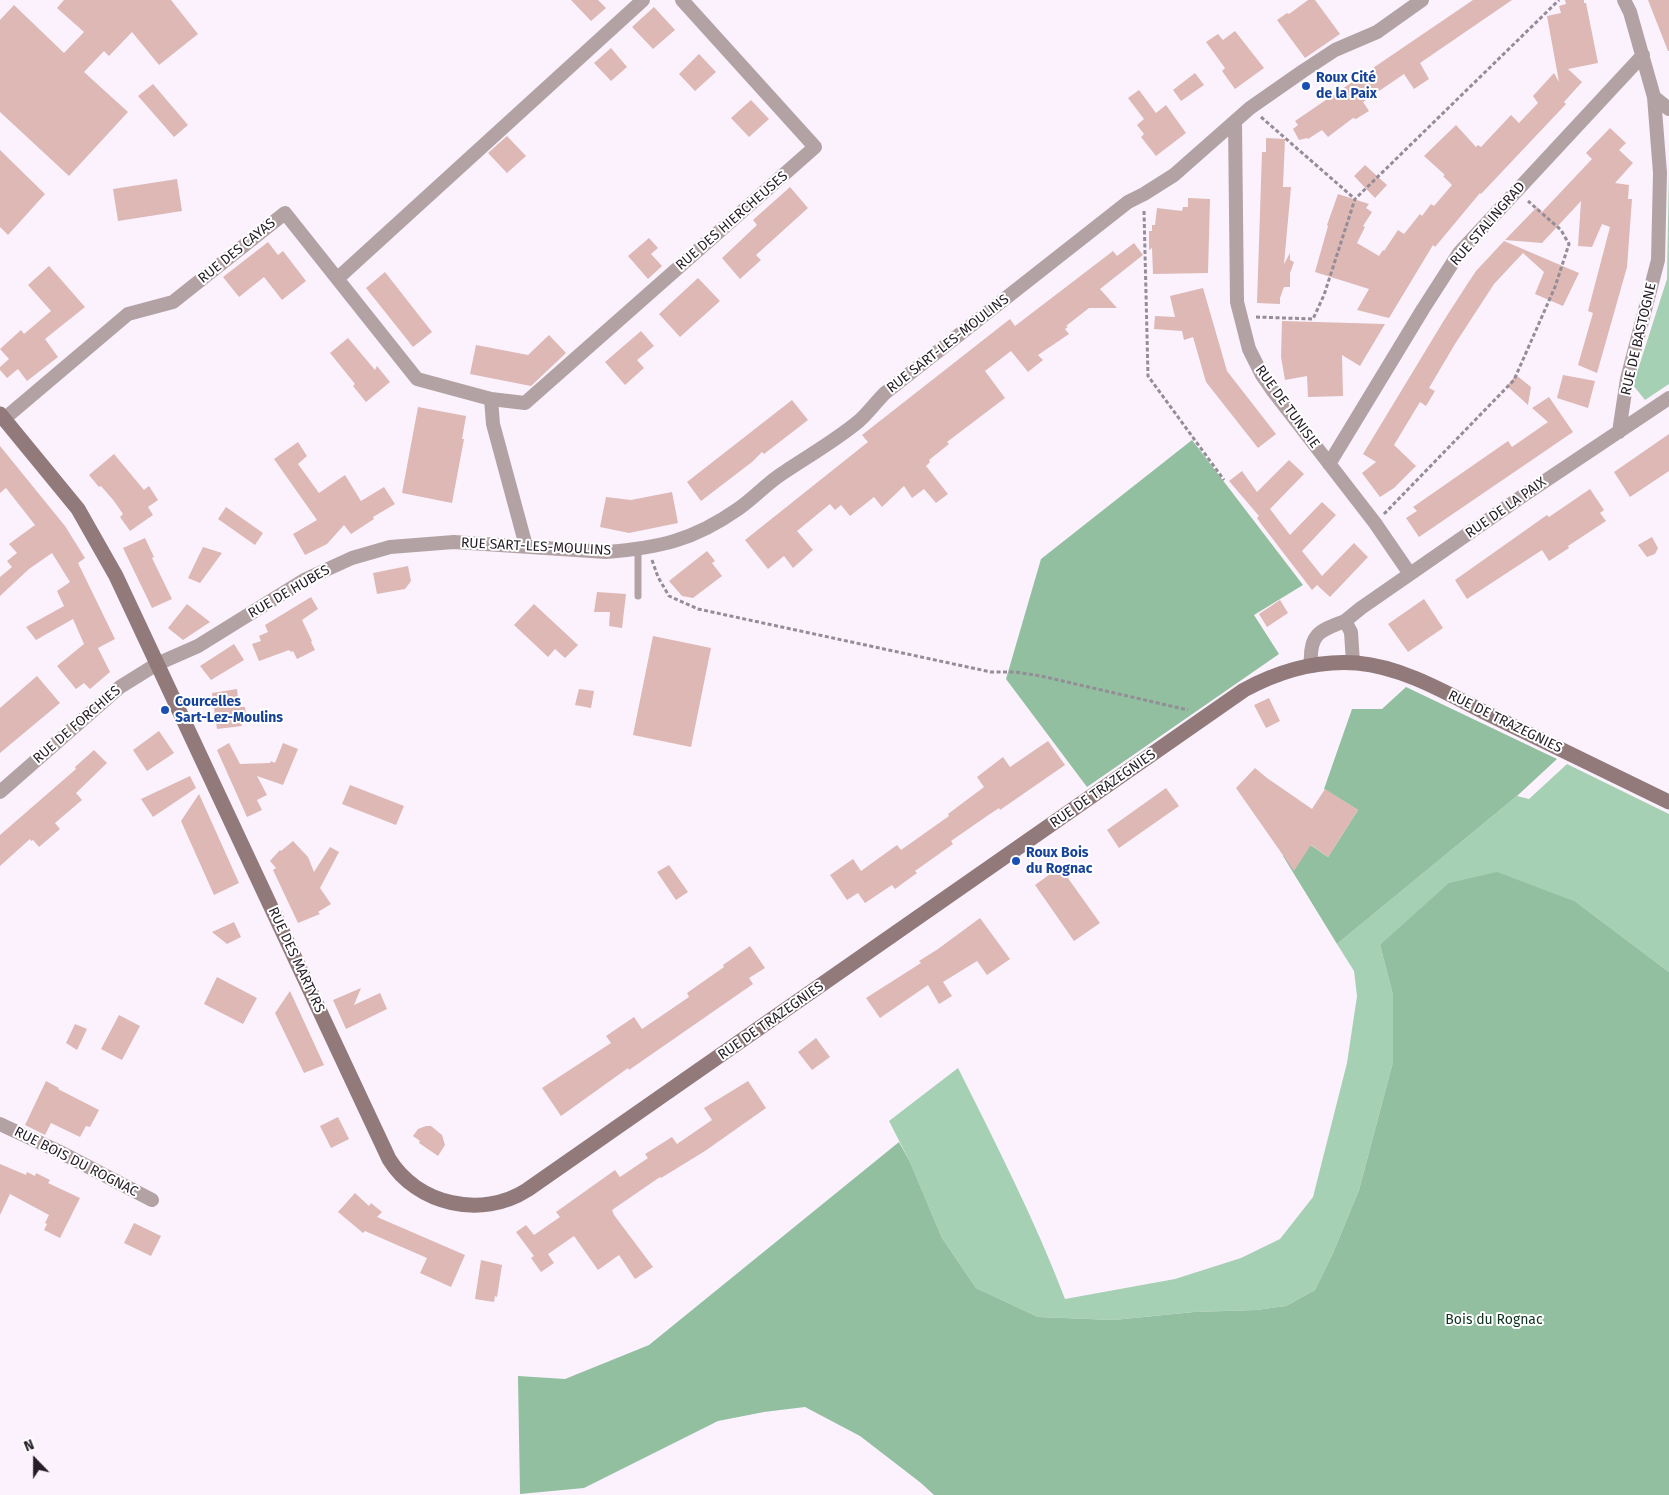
<!DOCTYPE html>
<meta charset="utf-8">
<style>
body{margin:0}
#map{position:relative;width:1669px;height:1495px;overflow:hidden;background:#fbf2fd;font-family:"Fira Sans",sans-serif}
canvas{display:block}
.north{position:absolute;left:10px;top:1435px;width:50px;height:50px;-webkit-text-stroke:4px #fff;paint-order:stroke;rotate:338deg;font-size:14px;font-weight:700;line-height:20px;text-align:center;color:#241c26}
.north::after{content:'';display:block;margin:auto;width:18px;height:22px;background:#241c26;clip-path:polygon(50% 0,100% 100%,50% 72%,0 100%)}
</style>
<div id="map">
<canvas width="1669" height="1495"></canvas>
<div class="north">N</div>
</div>
<script>
const c = document.querySelector('canvas').getContext('2d');
c.lineJoin = 'round';
function fill(path, color) { c.fillStyle = color; c.fill(path, 'evenodd'); }
function stroke(path, color, width, dash) { c.strokeStyle = color; c.lineWidth = width; c.lineCap = dash ? 'butt' : 'round'; c.setLineDash(dash || []); c.stroke(path); }
function write(font, color, halo, rows, align = 'center') {
  c.font = font + ' "Fira Sans",sans-serif'; c.lineWidth = 4; c.setLineDash([]); c.textBaseline = 'middle'; c.strokeStyle = halo; c.fillStyle = color; for (const [text, x, y, turn = 0] of rows) {
    c.save(); c.translate(x, y); c.rotate((+turn || 0) * Math.PI / 180); c.textAlign = isNaN(turn) ? turn : align; if (halo) c.strokeText(text, 0, 0); c.fillText(text, 0, 0); c.restore();
  }
}
fill(new Path2D(`
 M 1669,168 L 1669,384 L 1645,400 L 1633,385 L 1667,279 Z
 M 1567,764 L 1669,814 L 1669,972 L 1576,902 L 1380,945 L 1393,995 L 1393,1062 L 1359,1190 L 1333,1253 L 1315,1290 L 1286,1306 L 1256,1310 L 1194,1312 L 1114,1320 L 1038,1317 L 976,1288 L 942,1238 L 910,1162 L 889,1121 L 958,1068 C 996,1144 1035,1220 1065,1299 L 1175,1279 L 1241,1258 L 1280,1239 L 1313,1197 L 1347,1063 L 1357,996 L 1354,971 L 1337,944 L 1517,796 L 1529,799 Z`), '#a6d0b3');
fill(new Path2D(`
 M 1192,440 L 1303,585 L 1254,615 L 1279,654 L 1087,787 L 1006,679 L 1041,559 Z
 M 1406,687 L 1557,759 L 1517,796 L 1337,944 L 1283,856 L 1296,835 L 1328,857 L 1358,810 L 1324,789 L 1352,709 L 1382,709 Z
 M 1497,872 L 1576,902 L 1669,972 L 1669,1495 L 934,1495 L 921,1483 L 860,1436 L 805,1407 L 764,1412 L 718,1421 L 584,1488 L 520,1494 L 518,1376 L 565,1379 L 649,1345 L 899,1142 L 910,1162 L 942,1238 L 976,1288 L 1038,1317 L 1114,1320 L 1194,1312 L 1256,1310 L 1286,1306 L 1315,1290 L 1333,1253 L 1359,1190 L 1393,1062 L 1393,995 L 1380,945 L 1449,883 Z`), '#91bfa0');
fill(new Path2D(`
 M 64,0 L 171,0 L 198,34 L 159,65 L 132,32 L 109,56 L 104,51 L 84,72 L 128,112 L 69,176 L 0,112 L 0,20 L 14,5 L 64,53 L 84,32 L 57,8 Z
 M 571,0 L 598,0 L 606,8 L 591,21 Z
 M 1308,0 L 1315,0 L 1340,34 L 1305,58 L 1277,20 L 1287,13 L 1289,14 Z
 M 1473,0 L 1512,0 L 1420,63 L 1429,79 L 1414,89 L 1404,74 L 1363,102 L 1369,111 L 1356,119 L 1353,118 L 1328,137 L 1322,130 L 1308,139 L 1307,138 L 1299,140 L 1293,129 L 1298,125 L 1295,121 Z
 M 1565,0 L 1584,0 L 1584,3 L 1586,3 L 1598,63 L 1568,69 L 1582,82 L 1564,102 L 1566,104 L 1481,194 L 1480,193 L 1435,247 L 1433,245 L 1389,318 L 1357,310 L 1369,289 L 1315,272 L 1328,226 L 1327,225 L 1338,194 L 1369,204 L 1366,208 L 1372,212 L 1363,226 L 1365,227 L 1357,243 L 1379,256 L 1383,250 L 1384,251 L 1398,230 L 1404,234 L 1420,214 L 1422,216 L 1431,204 L 1434,206 L 1452,185 L 1443,176 L 1445,175 L 1424,156 L 1456,125 L 1476,147 L 1478,145 L 1481,147 L 1511,115 L 1519,123 L 1538,103 L 1533,96 L 1554,73 L 1559,82 L 1547,16 L 1561,13 L 1559,6 L 1566,4 Z
 M 1648,0 L 1669,0 L 1669,51 L 1668,51 Z
 M 654,7 L 675,30 L 653,49 L 632,27 Z
 M 1235,31 L 1264,68 L 1235,89 L 1222,71 L 1225,68 L 1206,42 L 1218,34 L 1223,40 Z
 M 611,48 L 627,67 L 611,81 L 594,63 Z
 M 699,54 L 716,72 L 695,91 L 679,74 Z
 M 1195,73 L 1204,85 L 1181,101 L 1173,90 Z
 M 153,84 L 188,125 L 174,137 L 138,96 Z
 M 1139,90 L 1156,113 L 1166,105 L 1186,133 L 1156,156 L 1141,137 L 1144,134 L 1137,125 L 1144,119 L 1128,98 Z
 M 751,100 L 769,119 L 749,137 L 731,118 Z
 M 1610,128 L 1626,143 L 1619,150 L 1633,163 L 1615,183 L 1629,185 L 1628,199 L 1632,199 L 1627,267 L 1597,373 L 1578,365 L 1593,313 L 1588,311 L 1610,227 L 1602,224 L 1592,247 L 1578,246 L 1581,201 L 1542,243 L 1505,240 L 1537,207 L 1542,212 L 1592,159 L 1586,153 Z
 M 507,136 L 526,156 L 507,173 L 488,153 Z
 M 1266,138 L 1285,139 L 1283,187 L 1291,187 L 1284,264 L 1290,253 L 1290,260 L 1294,262 L 1290,273 L 1290,287 L 1284,287 L 1280,298 L 1280,304 L 1257,303 L 1262,152 L 1266,152 Z
 M 0,150 L 45,194 L 8,235 L 0,227 Z
 M 1365,165 L 1387,185 L 1375,198 L 1354,176 Z
 M 177,179 L 182,211 L 118,221 L 113,189 Z
 M 790,187 L 808,208 L 756,255 L 761,260 L 740,279 L 722,258 L 757,225 L 753,220 Z
 M 1188,198 L 1210,199 L 1208,273 L 1153,274 L 1152,248 L 1149,250 L 1149,231 L 1152,231 L 1152,225 L 1155,225 L 1157,208 L 1182,211 L 1183,207 L 1188,207 Z
 M 649,238 L 658,248 L 651,254 L 662,266 L 648,279 L 628,256 Z
 M 1504,241 L 1579,273 L 1563,306 L 1535,294 L 1544,272 L 1523,253 L 1494,284 L 1455,344 L 1429,388 L 1435,391 L 1426,406 L 1420,402 L 1394,445 L 1416,466 L 1394,488 L 1380,497 L 1362,473 L 1376,462 L 1363,454 L 1446,317 L 1470,280 L 1476,271 Z
 M 268,242 L 278,255 L 283,251 L 306,281 L 282,300 L 264,277 L 239,297 L 223,277 Z
 M 1134,243 L 1143,255 L 1100,289 L 1117,308 L 1089,308 L 1066,326 L 1068,327 L 1065,329 L 1069,334 L 1038,355 L 1043,360 L 1028,372 L 1011,351 L 985,371 L 1005,398 L 947,442 L 949,444 L 929,460 L 930,462 L 926,466 L 948,494 L 936,503 L 924,489 L 912,498 L 904,486 L 882,507 L 874,497 L 850,516 L 841,505 L 835,510 L 830,504 L 797,531 L 813,550 L 793,568 L 784,556 L 768,569 L 745,540 L 868,442 L 862,435 L 1010,319 L 1015,326 L 1113,251 L 1117,256 Z
 M 49,266 L 85,307 L 45,339 L 58,357 L 27,381 L 18,369 L 7,378 L 0,370 L 0,367 L 9,359 L 0,349 L 21,330 L 24,334 L 51,311 L 28,285 Z
 M 385,272 L 432,332 L 413,347 L 366,288 Z
 M 698,278 L 720,301 L 680,337 L 659,314 Z
 M 1203,288 L 1227,371 L 1276,434 L 1258,448 L 1206,382 L 1193,337 L 1184,340 L 1182,331 L 1154,329 L 1155,316 L 1175,317 L 1170,296 Z
 M 1282,321 L 1385,324 L 1360,366 L 1342,355 L 1343,396 L 1308,397 L 1307,376 L 1285,380 L 1281,357 Z
 M 641,331 L 654,346 L 637,360 L 644,368 L 625,385 L 605,362 Z
 M 549,335 L 566,353 L 531,386 L 470,374 L 476,345 L 528,355 Z
 M 348,338 L 375,370 L 377,366 L 390,382 L 366,402 L 353,386 L 355,384 L 330,353 Z
 M 1516,375 L 1531,387 L 1528,405 L 1507,386 Z
 M 1563,375 L 1595,381 L 1588,408 L 1557,398 Z
 M 1549,397 L 1573,432 L 1419,537 L 1406,518 L 1417,511 L 1413,507 L 1508,441 L 1512,447 L 1548,422 L 1532,408 Z
 M 792,400 L 808,420 L 764,454 L 762,452 L 752,462 L 701,501 L 687,482 Z
 M 418,407 L 466,416 L 462,439 L 464,439 L 452,503 L 402,493 Z
 M 1669,434 L 1669,471 L 1630,497 L 1614,472 Z
 M 298,442 L 307,456 L 298,464 L 319,493 L 345,475 L 361,501 L 384,487 L 395,504 L 373,517 L 374,519 L 351,534 L 344,525 L 327,544 L 305,555 L 293,534 L 317,520 L 274,459 Z
 M 0,446 L 65,526 L 85,558 L 78,563 L 115,639 L 98,648 L 110,672 L 90,689 L 84,683 L 76,689 L 57,666 L 84,644 L 73,619 L 36,640 L 26,627 L 64,606 L 57,591 L 70,582 L 52,553 L 29,569 L 0,596 L 0,577 L 12,567 L 7,561 L 17,553 L 9,544 L 35,525 L 6,488 L 0,493 Z
 M 114,454 L 144,490 L 149,486 L 158,500 L 148,507 L 153,515 L 130,531 L 120,517 L 123,514 L 114,501 L 101,486 L 99,487 L 89,475 Z
 M 1289,460 L 1304,474 L 1270,509 L 1290,535 L 1322,502 L 1336,515 L 1302,551 L 1322,576 L 1354,543 L 1368,557 L 1330,597 L 1317,585 L 1312,590 L 1262,525 L 1257,518 L 1259,516 L 1229,481 L 1242,471 L 1257,492 Z
 M 1590,489 L 1604,510 L 1600,513 L 1606,521 L 1568,546 L 1569,548 L 1549,561 L 1542,550 L 1467,599 L 1455,580 L 1547,515 L 1549,517 Z
 M 672,492 L 678,523 L 629,533 L 600,527 L 606,497 L 631,500 Z
 M 226,507 L 263,533 L 255,545 L 218,519 Z
 M 1652,537 L 1658,548 L 1655,554 L 1647,557 L 1638,545 Z
 M 145,538 L 154,557 L 152,558 L 172,599 L 152,608 L 123,548 Z
 M 203,547 L 222,553 L 200,583 L 188,578 Z
 M 707,551 L 715,561 L 712,563 L 722,576 L 693,598 L 682,596 L 669,581 Z
 M 408,566 L 411,581 L 405,589 L 377,594 L 373,573 Z
 M 597,592 L 626,594 L 622,628 L 609,626 L 610,612 L 594,612 Z
 M 311,597 L 318,609 L 302,620 L 312,641 L 311,642 L 315,650 L 297,659 L 293,651 L 291,652 L 289,650 L 259,661 L 252,644 L 261,641 L 259,636 L 268,632 L 265,625 Z
 M 1424,599 L 1443,628 L 1408,652 L 1388,624 Z
 M 1280,600 L 1288,613 L 1267,627 L 1259,614 Z
 M 187,604 L 210,622 L 183,640 L 168,628 Z
 M 534,604 L 578,645 L 565,658 L 555,649 L 548,657 L 514,625 Z
 M 653,636 L 711,648 L 691,747 L 633,735 Z
 M 234,644 L 244,660 L 211,680 L 200,666 Z
 M 37,676 L 60,703 L 0,753 L 0,708 Z
 M 237,689 L 239,707 L 245,707 L 247,722 L 241,723 L 242,726 L 217,729 L 212,693 Z
 M 579,689 L 594,691 L 591,708 L 575,705 Z
 M 1269,698 L 1280,721 L 1266,728 L 1254,705 Z
 M 159,731 L 174,753 L 147,771 L 133,750 Z
 M 1048,741 L 1065,765 L 1000,810 L 999,808 L 987,816 L 951,841 L 953,844 L 915,871 L 917,873 L 895,889 L 892,885 L 865,903 L 858,893 L 847,900 L 830,875 L 853,859 L 861,871 L 897,845 L 901,850 L 949,816 L 948,814 L 984,787 L 977,777 L 1003,757 L 1010,767 Z
 M 229,743 L 240,764 L 270,763 L 271,761 L 275,763 L 283,743 L 298,749 L 283,785 L 257,776 L 267,795 L 257,800 L 262,810 L 247,817 L 217,750 Z
 M 94,750 L 107,763 L 76,793 L 82,800 L 55,823 L 60,829 L 39,847 L 33,840 L 31,841 L 30,839 L 0,866 L 0,835 L 76,769 L 75,767 Z
 M 1255,768 L 1267,778 L 1312,809 L 1325,789 L 1358,810 L 1328,857 L 1311,845 L 1294,871 L 1236,788 Z
 M 190,776 L 196,788 L 153,817 L 141,799 Z
 M 350,785 L 404,806 L 396,825 L 342,804 Z
 M 1166,788 L 1179,806 L 1119,848 L 1107,830 Z
 M 199,794 L 239,883 L 214,895 L 181,821 Z
 M 293,841 L 308,857 L 314,872 L 330,847 L 339,852 L 320,888 L 331,904 L 318,912 L 320,914 L 298,923 L 273,870 L 276,868 L 270,861 L 280,850 L 281,851 Z
 M 669,865 L 688,892 L 676,900 L 657,872 Z
 M 1060,867 L 1100,923 L 1074,941 L 1035,885 Z
 M 980,918 L 1010,959 L 987,975 L 977,961 L 943,982 L 952,996 L 939,1004 L 928,985 L 880,1018 L 866,998 L 921,963 L 919,961 L 938,949 Z
 M 234,922 L 241,937 L 227,944 L 212,932 Z
 M 750,946 L 765,968 L 749,978 L 753,984 L 629,1070 L 628,1068 L 561,1116 L 542,1088 L 611,1043 L 606,1036 L 634,1017 L 642,1029 L 689,997 L 687,993 L 724,967 L 723,965 Z
 M 217,977 L 257,998 L 243,1024 L 204,1004 Z
 M 361,988 L 354,1005 L 380,993 L 387,1009 L 346,1029 L 333,1000 Z
 M 290,991 L 324,1065 L 304,1073 L 275,1013 Z
 M 119,1015 L 140,1026 L 122,1060 L 101,1049 Z
 M 75,1024 L 87,1029 L 77,1050 L 66,1043 Z
 M 816,1038 L 830,1057 L 812,1070 L 798,1052 Z
 M 46,1081 L 59,1088 L 58,1089 L 99,1110 L 90,1127 L 86,1126 L 80,1137 L 51,1123 L 45,1135 L 25,1125 Z
 M 748,1081 L 766,1108 L 705,1151 L 661,1178 L 660,1177 L 612,1210 L 614,1215 L 653,1267 L 635,1279 L 619,1255 L 598,1270 L 574,1236 L 548,1254 L 554,1263 L 541,1272 L 531,1258 L 534,1256 L 516,1232 L 526,1225 L 534,1235 L 560,1217 L 556,1212 L 615,1170 L 620,1177 L 648,1158 L 645,1154 L 672,1137 L 677,1144 L 712,1120 L 704,1108 Z
 M 338,1117 L 349,1139 L 331,1148 L 320,1126 Z
 M 426,1126 L 431,1126 L 442,1135 L 445,1145 L 438,1156 L 419,1143 L 420,1141 L 413,1136 L 418,1129 Z
 M 0,1164 L 26,1175 L 27,1172 L 35,1176 L 36,1173 L 50,1180 L 48,1183 L 80,1198 L 60,1238 L 44,1230 L 47,1224 L 45,1223 L 49,1215 L 10,1194 L 0,1215 Z
 M 355,1193 L 369,1206 L 371,1203 L 382,1212 L 377,1217 L 465,1255 L 451,1287 L 420,1273 L 427,1258 L 365,1231 L 363,1233 L 338,1212 Z
 M 134,1223 L 161,1236 L 151,1256 L 124,1243 Z
 M 481,1260 L 502,1265 L 497,1297 L 495,1296 L 494,1302 L 475,1299 Z`), '#ddb8b5');
stroke(new Path2D(`
 M 1261,117 L 1355,199
 M 1144,211 L 1148,376 L 1224,480
 M 1256,317 L 1313,319 L 1324,295 L 1355,199 L 1559,0
 M 1384,514 L 1514,380 L 1555,287 L 1569,244 L 1561,230 L 1528,201
 M 652,560 L 658,577 L 669,596 L 698,609 L 991,672 L 1015,672 L 1041,676 L 1188,710`), '#948c96', 3, [4, 2.5]);
stroke(new Path2D(`
 M 638,549 L 638,596`), '#b3a2a3', 7);
stroke(new Path2D(`
 M 1624,0 L 1630,12 L 1654,97 L 1669,109
 M 1235,122 L 1237,302 L 1249,349 L 1262,375 L 1273,391 L 1375,523 L 1410,574
 M 338,278 L 643,0
 M 491,399 L 493,424 L 526,546
 M 4,419 L 128,314 L 173,302 L 285,213 L 417,379 L 491,399 L 525,403 L 815,147 L 682,0
 M 1619,432 L 1627,379 L 1658,260 L 1660,173 L 1654,97
 M 1329,464 L 1423,309 L 1459,253 L 1643,55
 M 1345,621 L 1361,608 L 1524,495 L 1669,398
 M 1311,665 C 1309,635 1318,631 1345,621 L 1351,632 L 1353,663
 M 0,792 L 120,687 L 157,664 L 198,646 L 306,579 L 352,558 L 390,547 L 454,542 L 606,552 C 659,548 694,540 738,509 C 754,498 767,483 783,473 C 808,456 835,441 859,421 C 868,413 876,402 885,393 L 1128,202 L 1144,194 L 1174,175 L 1250,108 L 1303,71 L 1335,50 L 1377,32 L 1422,0
 M 0,1124 L 58,1151 L 152,1200`), '#b3a2a3', 14);
stroke(new Path2D(`
 M 0,414 L 78,509 L 116,576 L 389,1159 C 417,1205 482,1219 527,1190 L 1244,690 C 1279,671 1317,660 1357,663 C 1402,667 1445,692 1484,712 C 1546,742 1607,772 1669,802`), '#927a7b', 15);
for (const [x, y, r, color] of [
 [1306,86,5,"#1a4fb4"],
 [165,710,5,"#1a4fb4"],
 [1016,861,5,"#1a4fb4"]
]) { const dot = new Path2D(); dot.arc(x, y, r, 0, 2 * Math.PI); c.fillStyle = color; c.fill(dot); stroke(dot, '#fff', 2); }
write('bold 14px', '#164399', '#fff', [
 ["Roux Cité",1316,78],
 ["de la Paix",1316,94],
 ["Courcelles",175,702],
 ["Sart-Lez-Moulins",175,718],
 ["Roux Bois",1026,853],
 ["du Rognac",1026,869]
], 'left');
write('14px', '#241c26', '#fff', [
 ["RUE DES HIERCHEUSES",732,221,-41],
 ["RUE STALINGRAD",1488,224,-49],
 ["RUE DES CAYAS",237,251,-39],
 ["RUE DE BASTOGNE",1639,339,-77],
 ["RUE SART-LES-MOULINS",948,344,-38],
 ["RUE DE TUNISIE",1287,407,54],
 ["RUE DE LA PAIX",1506,508,-35],
 ["RUE SART-LES-MOULINS",536,547,3],
 ["RUE DE HUBES",289,592,-30],
 ["RUE DE TRAZEGNIES",1505,722,26],
 ["RUE DE FORCHIES",77,725,-41],
 ["RUE DE TRAZEGNIES",1103,789,-35],
 ["RUE DES MARTYRS",296,960,65],
 ["RUE DE TRAZEGNIES",771,1021,-35],
 ["RUE BOIS DU ROGNAC",76,1162,27]
]);
write('14px', '#0c321d', '#fff', [
 ["Bois du Rognac",1494,1320]
]);
</script>
